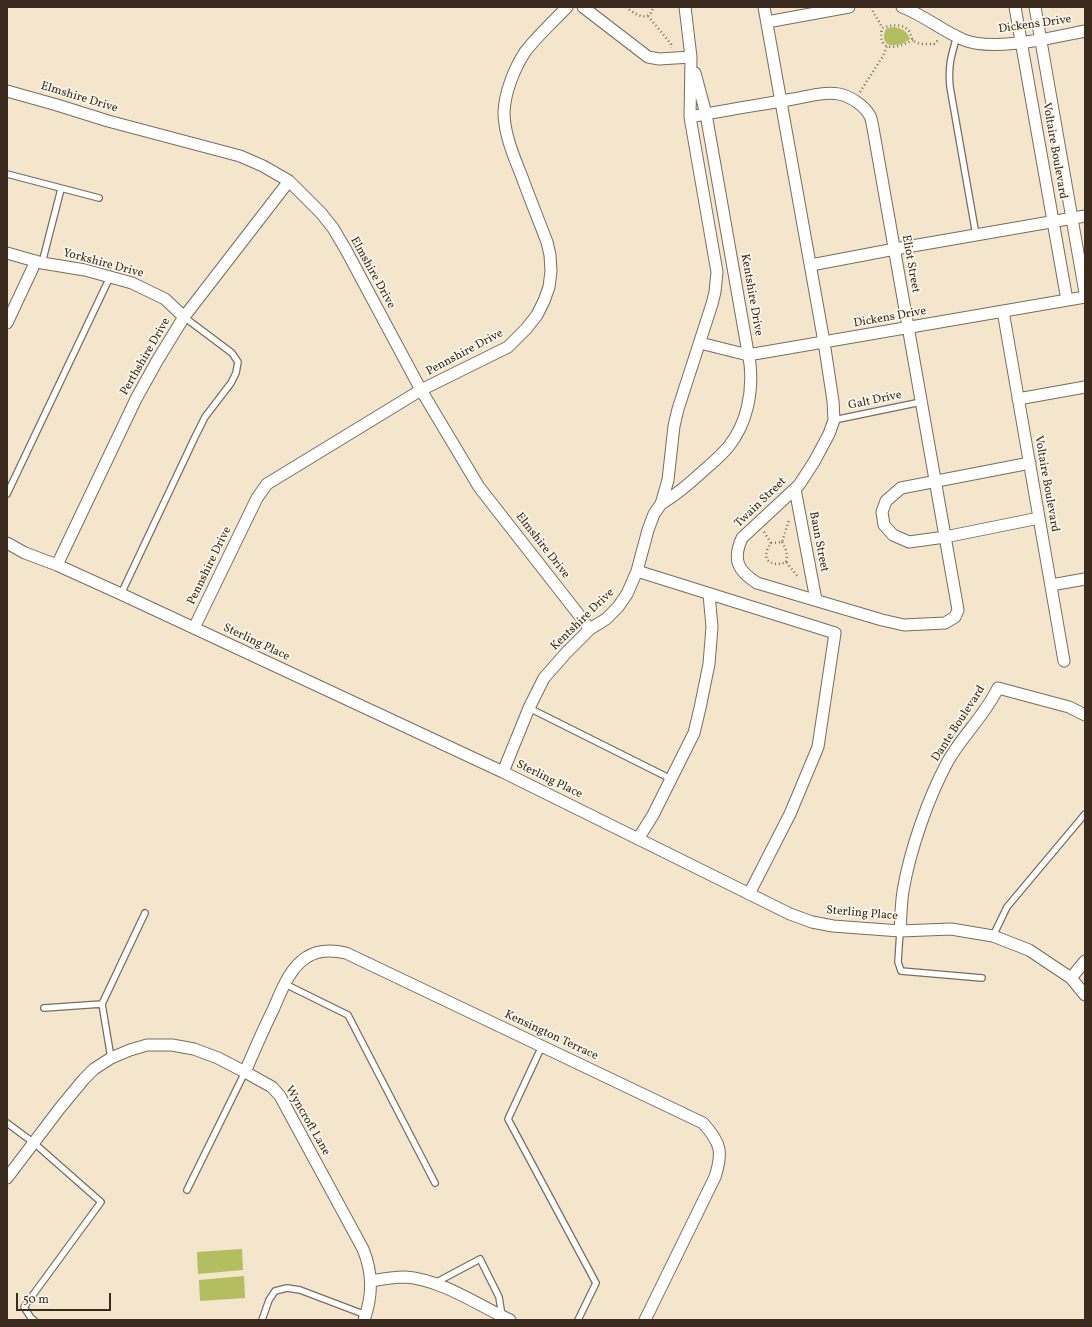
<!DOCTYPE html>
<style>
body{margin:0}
#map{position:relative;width:1092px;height:1327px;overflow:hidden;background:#f3e6cd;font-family:Vollkorn,serif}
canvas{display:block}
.frame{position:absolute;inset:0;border:8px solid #3b2a1e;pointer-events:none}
.scale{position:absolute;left:16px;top:1293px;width:95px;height:18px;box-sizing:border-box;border:2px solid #3b2a1e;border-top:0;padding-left:5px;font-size:12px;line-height:14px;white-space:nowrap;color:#3b2a1e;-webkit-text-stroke:3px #fbf7ec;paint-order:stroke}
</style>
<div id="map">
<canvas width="1092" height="1327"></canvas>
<div class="frame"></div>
<div class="scale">50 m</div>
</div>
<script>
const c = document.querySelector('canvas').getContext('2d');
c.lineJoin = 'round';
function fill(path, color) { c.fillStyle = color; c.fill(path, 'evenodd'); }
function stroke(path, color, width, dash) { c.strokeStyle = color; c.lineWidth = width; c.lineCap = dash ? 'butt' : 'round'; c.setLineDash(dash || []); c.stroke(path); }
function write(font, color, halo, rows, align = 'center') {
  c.font = font + ' Vollkorn,serif'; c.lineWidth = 3.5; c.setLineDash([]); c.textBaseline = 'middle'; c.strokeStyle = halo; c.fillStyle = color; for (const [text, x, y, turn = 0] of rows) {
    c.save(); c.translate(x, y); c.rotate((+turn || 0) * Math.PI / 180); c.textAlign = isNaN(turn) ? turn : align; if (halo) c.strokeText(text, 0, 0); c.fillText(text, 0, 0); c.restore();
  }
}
fill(new Path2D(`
 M 894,27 C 902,28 907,31 910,39 C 906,42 901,45 895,45 C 884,47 881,36 887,28 Z
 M 242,1249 L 243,1270 L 198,1274 L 197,1252 Z
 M 244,1276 L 245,1298 L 200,1301 L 199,1280 Z`), '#b2be5f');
const service = new Path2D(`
 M 957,36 C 951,56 948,66 950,87 L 976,235
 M 7,174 L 99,198
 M 42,263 L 61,189
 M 834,420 L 921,402
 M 7,494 L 110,277
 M 121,594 L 195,437 L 205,417 L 231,383 L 236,373 L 238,362 L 232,353 L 184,317
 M 529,708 L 671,779
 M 900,931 L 898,962 L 901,971 L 982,978
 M 993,936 L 1007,907 L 1085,814
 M 285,984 L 348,1015 L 435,1183
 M 102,1004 L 145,913
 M 44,1008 L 102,1004 L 111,1058
 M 542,1046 L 508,1119 L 596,1283 L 578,1320
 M 7,1123 L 34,1143 L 101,1202 L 24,1307 L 31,1318 L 34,1320
 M 187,1190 L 245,1072
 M 435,1283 L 480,1259 L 499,1297 L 502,1316
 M 262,1320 L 269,1300 L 275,1291 L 287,1288 L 300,1290 L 366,1315`);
const minor = new Path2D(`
 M 583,7 L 648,57 L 659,59 L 691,57
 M 902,7 C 924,15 942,31 964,40 C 993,52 1054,37 1085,31
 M 1015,7 L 1067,300
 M 1035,7 L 1085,293
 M 767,22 L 849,7
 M 7,91 L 57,105 L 108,121 L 240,156 L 263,166 L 289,181 L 321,213 L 333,228 L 346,250 L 421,390 L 479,487 L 590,629
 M 690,117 C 724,110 759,105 793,99 C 807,97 824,91 839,94 C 850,96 865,106 870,116 C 872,120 872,124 873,128 L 958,610 L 955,617 L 945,623 L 904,625 L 882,620 L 757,583 C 738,571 732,560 742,538 L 799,485 L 814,462 L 829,434 L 834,420 L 833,401 L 824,342 L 764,7
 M 7,253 L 42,263 L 85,270 L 132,283 L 165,299 L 184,317
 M 811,265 L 895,249 L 1085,216
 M 1003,311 L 1064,661
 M 7,323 L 36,261
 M 700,343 L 748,355 L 1085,297
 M 1018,399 L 1085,387
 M 1030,463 L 901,488 L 886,501 L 882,512 L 884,525 L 893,535 L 909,542 L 945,537 L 1039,518
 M 795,489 L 816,600
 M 661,504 C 676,495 689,484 702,472 C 711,464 721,456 729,446 C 747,423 753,393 750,364 L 706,114 L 695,73
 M 7,543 L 25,553 L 57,565 L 121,594 L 503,772 L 790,914 L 812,922 L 833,926 L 900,931 L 951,929 L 993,936 L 1029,950 L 1071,978 L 1085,995
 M 57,565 L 136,399 L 157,361 L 184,317 L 289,181
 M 637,571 L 835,633 L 818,747 L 790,814 L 749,894
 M 1051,585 L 1085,579
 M 194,628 L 257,498 L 267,484 L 421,390 L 508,347 L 526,329 L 537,315 L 544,301 L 549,287 L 551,271 L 550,255 L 547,242 C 539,221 530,199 522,177 C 514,157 504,134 504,112 C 505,92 514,69 525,52 C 537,36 553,22 567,7
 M 503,772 L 529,708 L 544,678 L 566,653 L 590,629 L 606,619 L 618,607 L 627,594 L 637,571 L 648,530 L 654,514 L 661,504 L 668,480 L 674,426 L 678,409 L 712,304 L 715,292 L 717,272 L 690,117 L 691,57 L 685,7
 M 638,839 L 653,815 L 694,733 L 700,708 L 709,664 L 712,627 L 709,594
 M 900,931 C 901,917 901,904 903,891 C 910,850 928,798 948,761 C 963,735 985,715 998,688 L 1069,707 L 1085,715
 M 1071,978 L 1085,961
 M 245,1072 C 254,1051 263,1030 273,1010 C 281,992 289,968 307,957 C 319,949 333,950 346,953 L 703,1123 C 721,1143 723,1152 715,1177 L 645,1320
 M 7,1178 L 60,1108 L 84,1079 L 94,1069 L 111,1058 L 130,1050 L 147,1045 L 172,1045 L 194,1049 L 218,1058 L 245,1072 L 272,1087 L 280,1096 L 363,1249 C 373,1273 373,1295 364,1320
 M 371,1281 C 382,1279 394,1277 405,1277 C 440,1279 478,1305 510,1320`);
stroke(service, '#7b6c5b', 8);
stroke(minor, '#7b6c5b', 13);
stroke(new Path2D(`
 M 626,7 C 634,14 650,24 653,7
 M 871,7 C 874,15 879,20 882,28
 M 648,16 L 671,44 L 671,48
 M 913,40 C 898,48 877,54 882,28 C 891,25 902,23 909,31 C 911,34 911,37 913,40 C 917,45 928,44 934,44 L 939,39
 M 860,92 L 883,56 L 887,46
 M 764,532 L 771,543 C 767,549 765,553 767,560 C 774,565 778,565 786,562 L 799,578
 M 782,542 C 786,549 788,553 786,562
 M 771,543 L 782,542 L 789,520`), '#7b6c5b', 2.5, [1, 3]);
stroke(service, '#fff', 5.5);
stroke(minor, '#fff', 11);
write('12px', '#3b2a1e', '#fbf7ec', [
 ["Dickens Drive",1035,25,-8],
 ["Elmshire Drive",79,98,17],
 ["Voltaire Boulevard",1054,151,80],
 ["Yorkshire Drive",103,264,15],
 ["Eliot Street",910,264,80],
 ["Elmshire Drive",372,273,61],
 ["Kentshire Drive",751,295,80],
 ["Dickens Drive",890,318,-10],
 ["Pennshire Drive",465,353,-28],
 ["Perthshire Drive",146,357,-60],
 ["Galt Drive",875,401,-12],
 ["Voltaire Boulevard",1046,484,80],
 ["Twain Street",761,503,-44],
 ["Baun Street",818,542,79],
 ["Elmshire Drive",542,546,52],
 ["Pennshire Drive",210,566,-64],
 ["Kentshire Drive",583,620,-44],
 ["Sterling Place",256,643,25],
 ["Dante Boulevard",959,724,-57],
 ["Sterling Place",549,780,26],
 ["Sterling Place",862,914,5],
 ["Kensington Terrace",551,1036,25],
 ["Wyncroft Lane",307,1121,60]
]);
</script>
